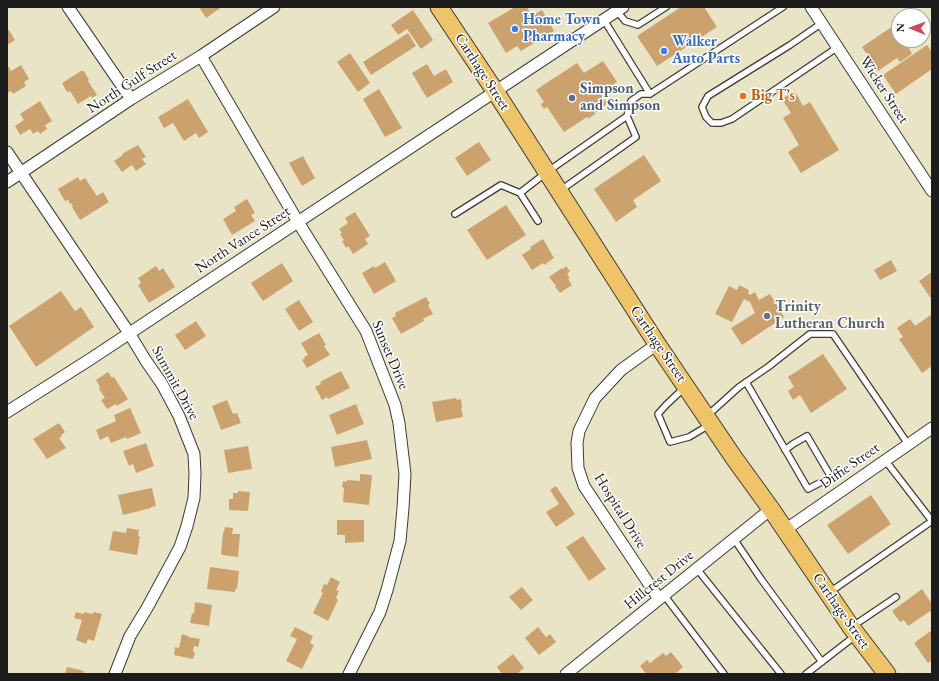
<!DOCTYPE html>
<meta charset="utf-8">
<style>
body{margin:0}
#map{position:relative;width:939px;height:681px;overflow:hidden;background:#eae4c6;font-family:"EB Garamond",serif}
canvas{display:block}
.frame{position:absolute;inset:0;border:8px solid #1c1c1c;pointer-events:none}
.north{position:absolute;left:891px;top:8px;width:40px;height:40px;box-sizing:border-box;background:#fff;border:1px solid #a4a4a4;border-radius:50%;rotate:271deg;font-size:11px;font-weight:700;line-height:16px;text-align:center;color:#1c1c1c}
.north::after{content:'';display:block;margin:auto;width:14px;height:18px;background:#d1495b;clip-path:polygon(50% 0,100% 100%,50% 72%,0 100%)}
</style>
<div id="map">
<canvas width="939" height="681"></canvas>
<div class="frame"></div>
<div class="north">N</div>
</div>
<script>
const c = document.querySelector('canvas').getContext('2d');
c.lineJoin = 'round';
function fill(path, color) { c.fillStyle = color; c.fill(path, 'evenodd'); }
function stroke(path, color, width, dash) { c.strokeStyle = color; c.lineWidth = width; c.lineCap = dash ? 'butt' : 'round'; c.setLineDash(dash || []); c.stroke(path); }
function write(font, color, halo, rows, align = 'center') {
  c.font = font + ' "EB Garamond",serif'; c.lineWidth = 3; c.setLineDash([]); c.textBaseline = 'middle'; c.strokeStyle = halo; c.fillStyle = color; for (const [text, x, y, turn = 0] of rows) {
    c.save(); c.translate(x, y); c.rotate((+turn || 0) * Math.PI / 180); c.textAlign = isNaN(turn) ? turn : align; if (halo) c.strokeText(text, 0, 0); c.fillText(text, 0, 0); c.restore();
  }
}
fill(new Path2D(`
 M 199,7 L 222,7 L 206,18 Z
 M 515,7 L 527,7 L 532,16 L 542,10 L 554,31 L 521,51 L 517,46 L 506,53 L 488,23 Z
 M 681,7 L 704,7 L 717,27 L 657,66 L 637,36 Z
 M 413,10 L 433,40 L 421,49 L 407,29 L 398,35 L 391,25 Z
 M 899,22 L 899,40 L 921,40 L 909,48 L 912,54 L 900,62 L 897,58 L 878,71 L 862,47 Z
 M 9,30 L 15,40 L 7,45 L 7,31 Z
 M 408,33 L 416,46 L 371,75 L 363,62 Z
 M 927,45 L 932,52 L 932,69 L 896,94 L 883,75 Z
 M 350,53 L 370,83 L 358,92 L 337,62 Z
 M 603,61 L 617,82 L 600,93 L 607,104 L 594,113 L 595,114 L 588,119 L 587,117 L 564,132 L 547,107 L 544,109 L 541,104 L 544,102 L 536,90 L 577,63 L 584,73 Z
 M 427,64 L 434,76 L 446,69 L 453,82 L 427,98 L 412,73 Z
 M 21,65 L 29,79 L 24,82 L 26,86 L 13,94 L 11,91 L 7,93 L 7,68 L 9,67 L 11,71 Z
 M 81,71 L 84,71 L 89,80 L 88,81 L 97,95 L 92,98 L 91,96 L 78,104 L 70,91 L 67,92 L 62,83 Z
 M 379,89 L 402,128 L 385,137 L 363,99 Z
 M 795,91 L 803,106 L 810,102 L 839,150 L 801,173 L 788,152 L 799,145 L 783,118 L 791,113 L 782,99 Z
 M 188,99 L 208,132 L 199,138 L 196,133 L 184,141 L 173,123 L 164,128 L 158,117 Z
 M 40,101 L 52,121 L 45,125 L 47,129 L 40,134 L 38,131 L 33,134 L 30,129 L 20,135 L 15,126 L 24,120 L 20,114 Z
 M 479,142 L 491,160 L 467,176 L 455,158 Z
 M 138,145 L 146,157 L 142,159 L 146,164 L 136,171 L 132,165 L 122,172 L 114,161 L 123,155 L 122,154 Z
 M 644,155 L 661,181 L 633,200 L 637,207 L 616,222 L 594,189 Z
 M 303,156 L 315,178 L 302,186 L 289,163 Z
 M 78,177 L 80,181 L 85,178 L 97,196 L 103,192 L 109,202 L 80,220 L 72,207 L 73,206 L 71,203 L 70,204 L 68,200 L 65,201 L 58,189 Z
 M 247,199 L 255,213 L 251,215 L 255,221 L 232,235 L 223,219 L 236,211 L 234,207 Z
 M 506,205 L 526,235 L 487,260 L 467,230 Z
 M 355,212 L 370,236 L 365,239 L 368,244 L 353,254 L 348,246 L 346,248 L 342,241 L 344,240 L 340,234 L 342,233 L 339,229 L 348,223 L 345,218 Z
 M 543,239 L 554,258 L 544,265 L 543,263 L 532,270 L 522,255 L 531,249 L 530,247 Z
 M 891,260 L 897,271 L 880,280 L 874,270 Z
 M 385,262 L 396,281 L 374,294 L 362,273 L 374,266 L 375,268 Z
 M 282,263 L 293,281 L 263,301 L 251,283 Z
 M 156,266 L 159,271 L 163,268 L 175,287 L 149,303 L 138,285 L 141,283 L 138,278 Z
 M 566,266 L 570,271 L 567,274 L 570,278 L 568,279 L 572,285 L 560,293 L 555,287 L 556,286 L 549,277 L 562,268 L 563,269 Z
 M 932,272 L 932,300 L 919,281 Z
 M 739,285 L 749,290 L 748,293 L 750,295 L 755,292 L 759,300 L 770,294 L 784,317 L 742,345 L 731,328 L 755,313 L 750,302 L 744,299 L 732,322 L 715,314 L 729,286 L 737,290 Z
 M 61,291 L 75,311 L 81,307 L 94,327 L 36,367 L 9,326 Z
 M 426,297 L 430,304 L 428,305 L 433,314 L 423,319 L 424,321 L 401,334 L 392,318 L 396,316 L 395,313 Z
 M 299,300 L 313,322 L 299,331 L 285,309 Z
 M 932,314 L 932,366 L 922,373 L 899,339 L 903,337 L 897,328 L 910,319 L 915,326 Z
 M 196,321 L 206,336 L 185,350 L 175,335 Z
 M 319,333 L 326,345 L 324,346 L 330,355 L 307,368 L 302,360 L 305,358 L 304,357 L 308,355 L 301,343 Z
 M 823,354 L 847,389 L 811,413 L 800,395 L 793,400 L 788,391 L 794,387 L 788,377 Z
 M 341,371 L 350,388 L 328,399 L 327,397 L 322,400 L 315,387 L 321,384 L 320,382 Z
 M 108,372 L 112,378 L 114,377 L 128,399 L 117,406 L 116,404 L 107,409 L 101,400 L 105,398 L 99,389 L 100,387 L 96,380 Z
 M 456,398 L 457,400 L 461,399 L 462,408 L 461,408 L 463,417 L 436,422 L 432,402 Z
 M 227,400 L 233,414 L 237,413 L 241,423 L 221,430 L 212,406 Z
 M 356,404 L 364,424 L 337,435 L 329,415 Z
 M 130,408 L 141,433 L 127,439 L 126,437 L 111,443 L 108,436 L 100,440 L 96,430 L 116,421 L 114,415 Z
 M 59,423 L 65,432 L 61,435 L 62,436 L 59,438 L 66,448 L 47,459 L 33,439 Z
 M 367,440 L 372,459 L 335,467 L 331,447 Z
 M 146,443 L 154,466 L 136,473 L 133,464 L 129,466 L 123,451 Z
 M 248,446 L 252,469 L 228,473 L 224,450 Z
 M 360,474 L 372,475 L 369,505 L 343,502 L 344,488 L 342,487 L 343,481 L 347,482 L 347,480 L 360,481 Z
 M 556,486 L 575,514 L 556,527 L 546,512 L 559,504 L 550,490 Z
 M 152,488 L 156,506 L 151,507 L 151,508 L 123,515 L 118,495 Z
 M 238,491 L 250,492 L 248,511 L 229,510 L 229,499 L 233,499 L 233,493 L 238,493 Z
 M 871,495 L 891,524 L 848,554 L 827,525 Z
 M 337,520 L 364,520 L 364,542 L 345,543 L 345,535 L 337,535 Z
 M 225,527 L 233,528 L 232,534 L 240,534 L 238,557 L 222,555 L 221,554 L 223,532 L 224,532 Z
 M 127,528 L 139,530 L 138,536 L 140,537 L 137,555 L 109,550 L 113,531 L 126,533 Z
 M 583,536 L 606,569 L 589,581 L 566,547 Z
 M 210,567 L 239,571 L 237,589 L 235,589 L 235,592 L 207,589 Z
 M 331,577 L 340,582 L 336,590 L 339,591 L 336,598 L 338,600 L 328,621 L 313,613 L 323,593 L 321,592 L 324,584 L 327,585 Z
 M 522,587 L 533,600 L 521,610 L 509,597 Z
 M 922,589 L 932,604 L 932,610 L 908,626 L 904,620 L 900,622 L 892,611 Z
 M 195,602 L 212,605 L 209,626 L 190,623 L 192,613 L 194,614 Z
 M 76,612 L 84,614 L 84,612 L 93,614 L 93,612 L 102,614 L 94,641 L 88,639 L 86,644 L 76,640 L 82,620 L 74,618 Z
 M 295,627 L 313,636 L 310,643 L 314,645 L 302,669 L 286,661 L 297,639 L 290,636 Z
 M 538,627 L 546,637 L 550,634 L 556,642 L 539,655 L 525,638 Z
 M 932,630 L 932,660 L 928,663 L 914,643 Z
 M 182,634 L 188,636 L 188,637 L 200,639 L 198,647 L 194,646 L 193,652 L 195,652 L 193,659 L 174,655 L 175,647 L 179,648 Z
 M 671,652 L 683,667 L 675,674 L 646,674 L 640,666 L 647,660 L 650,663 L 663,653 L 666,656 Z
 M 513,654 L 524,668 L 517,674 L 502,674 L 497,667 Z
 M 67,667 L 84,671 L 83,674 L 65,674 Z`), '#cba26e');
const service = new Path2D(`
 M 617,11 L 625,21 L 638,25 L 666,7
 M 604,20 L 650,94
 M 822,23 L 790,45 L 708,96 L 702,107 L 706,117 L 712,123 L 721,123 L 732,119 L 838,47
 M 561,190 L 636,137 L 627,116
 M 520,193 L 538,221
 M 455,214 L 501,185 L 520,193 L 547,172 L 627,116 L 631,101 L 641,94 L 650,94 L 783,7
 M 746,382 L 808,489 L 831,477 L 807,436 L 793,444 L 785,450
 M 684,388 L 666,405 L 658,414 L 670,442 L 689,437 L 709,425
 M 708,415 L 739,387 L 768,367 L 810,334 L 833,334 L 908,444
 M 885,460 L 932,521
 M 734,539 L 761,579 L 822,662
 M 697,569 L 781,674
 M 830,592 L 932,521
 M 664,595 L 724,674
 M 853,626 L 896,597
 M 806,674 L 855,636`);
const minor = new Path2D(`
 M 68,7 L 131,99
 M 811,7 L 932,191
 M 201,56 L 298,222 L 366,331 L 395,405 L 399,423 L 405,474 L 403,508 L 400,541 L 387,590 L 380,612 L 349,674
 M 7,152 L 129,333 L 146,361 L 162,384 L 179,416 L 194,454 L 195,474 L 194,498 L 187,526 L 180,547 L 147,608 L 130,636 L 115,674
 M 7,182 L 131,99 L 201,56 L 274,7
 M 657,344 L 621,370 L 595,398 L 579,431 L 577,443 L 578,468 L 584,486 L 659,599
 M 7,412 L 89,360 L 623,7
 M 785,530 L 932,428
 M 566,674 L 771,509`);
const primary = new Path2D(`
 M 439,7 L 495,91 L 657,344 L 734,458 L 771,509 L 851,627 L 887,674`);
stroke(service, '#3b3a36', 8);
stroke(minor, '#3b3a36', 13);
stroke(primary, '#3b3a36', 19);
stroke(service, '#fff', 5.5);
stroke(minor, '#fff', 11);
stroke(primary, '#efc469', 17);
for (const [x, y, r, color] of [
 [515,29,4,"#3f7fe0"],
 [664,51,4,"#3f7fe0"],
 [743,96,4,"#e8710a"],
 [572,98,4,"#5c6f8a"],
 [767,316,4,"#6b7280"]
]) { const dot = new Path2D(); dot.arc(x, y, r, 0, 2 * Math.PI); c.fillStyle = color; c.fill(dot); stroke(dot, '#fff', 1.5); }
write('bold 15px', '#366cbe', '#fff', [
 ["Home Town",523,20],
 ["Pharmacy",523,37],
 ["Walker",672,42],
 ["Auto Parts",672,59]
], 'left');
write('15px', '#1c1c1c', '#fff', [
 ["Carthage Street",482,72,57],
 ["North Gulf Street",132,82,-33],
 ["Wicker Street",884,90,57],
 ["North Vance Street",243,240,-33],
 ["Carthage Street",658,344,56],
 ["Sunset Drive",390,355,67],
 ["Summit Drive",175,383,61],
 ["Diffie Street",850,466,-35],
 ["Hospital Drive",620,511,58],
 ["Hillcrest Drive",659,580,-39],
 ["Carthage Street",841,611,55]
]);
write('bold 15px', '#4e5e75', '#fff', [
 ["Simpson",580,89],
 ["and Simpson",580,106]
], 'left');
write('bold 15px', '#c56008', '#fff', [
 ["Big T’s",751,96]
], 'left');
write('bold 15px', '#5b616d', '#fff', [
 ["Trinity",775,307],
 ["Lutheran Church",775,324]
], 'left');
</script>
